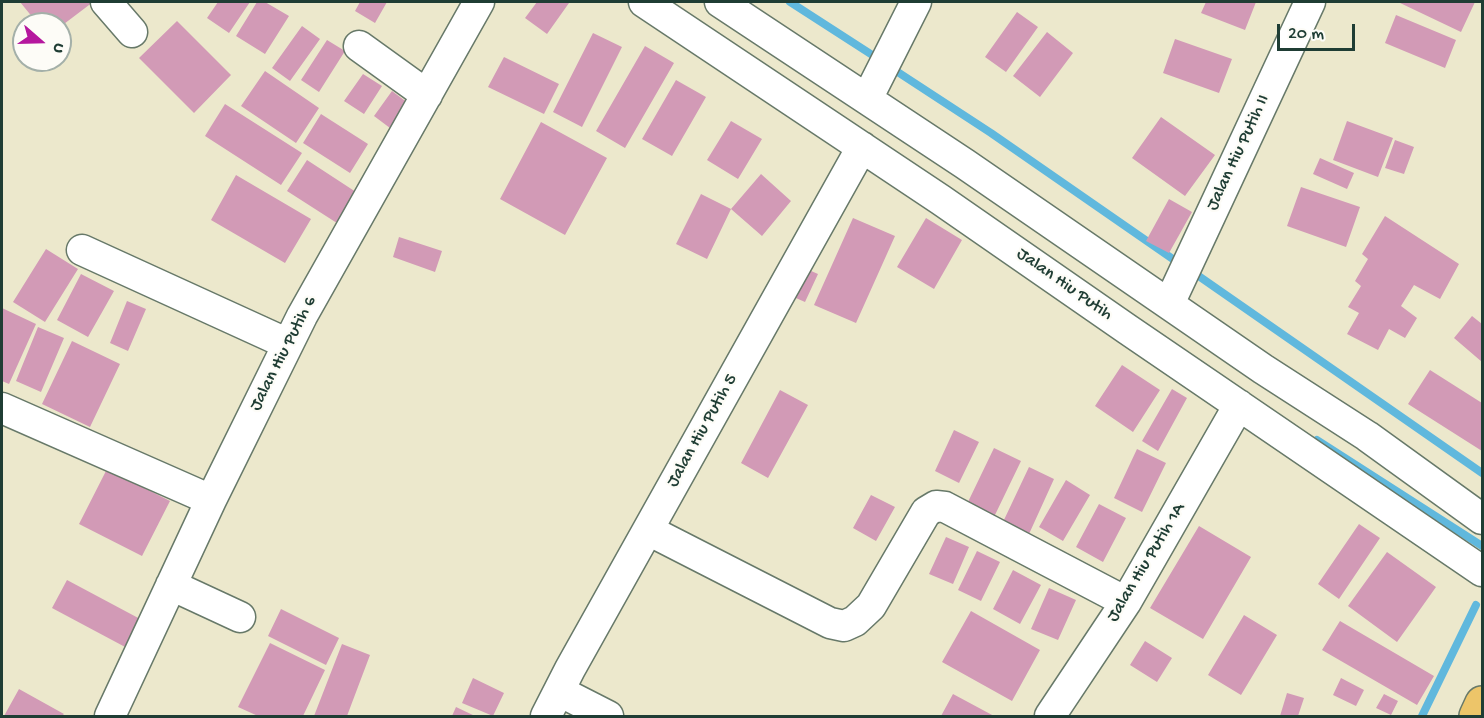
<!DOCTYPE html>
<style>
body{margin:0}
#map{position:relative;width:1484px;height:718px;overflow:hidden;background:#ece8cc;font-family:"Gochi Hand",sans-serif}
canvas{display:block}
.frame{position:absolute;inset:0;border:3px solid #1f3d34;pointer-events:none}
.north{position:absolute;left:12px;top:12px;width:60px;height:60px;box-sizing:border-box;background:#fdfcf7;border:2px solid #a4b0a9;border-radius:50%;rotate:110deg;font-size:16px;font-weight:700;line-height:24px;text-align:center;color:#1f3d34}
.north::after{content:'';display:block;margin:auto;width:21px;height:27px;background:#b5179e;clip-path:polygon(50% 0,100% 100%,50% 72%,0 100%)}
.scale{position:absolute;left:1277px;top:24px;width:78px;height:27px;box-sizing:border-box;border:3px solid #1f3d34;border-top:0;padding-left:8px;font-size:18px;line-height:21px;white-space:nowrap;color:#1f3d34;-webkit-text-stroke:4px #fdfcf7;paint-order:stroke}
</style>
<div id="map">
<canvas width="1484" height="718"></canvas>
<div class="frame"></div>
<div class="north">U</div>
<div class="scale">20 m</div>
</div>
<script>
const c = document.querySelector('canvas').getContext('2d');
c.lineJoin = 'round';
function stroke(path, color, width, dash) { c.strokeStyle = color; c.lineWidth = width; c.lineCap = dash ? 'butt' : 'round'; c.setLineDash(dash || []); c.stroke(path); }
function fill(path, color) { c.fillStyle = color; c.fill(path, 'evenodd'); }
function write(font, color, halo, rows, align = 'center') {
  c.font = font + ' "Gochi Hand",sans-serif'; c.lineWidth = 4.5; c.setLineDash([]); c.textBaseline = 'middle'; c.strokeStyle = halo; c.fillStyle = color; for (const [text, x, y, turn = 0] of rows) {
    c.save(); c.translate(x, y); c.rotate((+turn || 0) * Math.PI / 180); c.textAlign = isNaN(turn) ? turn : align; if (halo) c.strokeText(text, 0, 0); c.fillText(text, 0, 0); c.restore();
  }
}
stroke(new Path2D(`
 M 790,2 L 880,60
 M 890,67 L 991,133 L 1180,264
 M 1190,270 L 1482,473
 M 1317,440 L 1482,546
 M 1422,716 L 1476,605`), '#60b8dd', 8);
fill(new Path2D(`
 M 20,2 L 93,2 L 60,27 L 60,24 L 38,24 Z
 M 218,2 L 250,2 L 229,33 L 207,18 Z
 M 257,2 L 265,2 L 289,16 L 265,54 L 236,36 Z
 M 360,2 L 387,2 L 375,23 L 355,11 Z
 M 537,2 L 569,3 L 547,34 L 525,18 Z
 M 1206,2 L 1256,2 L 1245,30 L 1201,13 Z
 M 1398,2 L 1475,2 L 1461,32 Z
 M 1017,12 L 1038,27 L 1006,72 L 985,57 Z
 M 1396,15 L 1456,40 L 1445,68 L 1385,43 Z
 M 177,21 L 231,75 L 194,113 L 139,58 Z
 M 302,26 L 320,39 L 290,81 L 272,68 Z
 M 1047,32 L 1073,53 L 1040,97 L 1013,76 Z
 M 593,33 L 622,47 L 582,127 L 553,112 Z
 M 1175,39 L 1232,59 L 1219,93 L 1163,73 Z
 M 327,40 L 345,51 L 319,92 L 301,80 Z
 M 645,46 L 674,63 L 625,148 L 596,131 Z
 M 504,57 L 559,84 L 544,114 L 488,87 Z
 M 265,71 L 319,108 L 296,143 L 241,106 Z
 M 363,74 L 382,86 L 364,114 L 344,101 Z
 M 676,80 L 706,97 L 672,156 L 642,139 Z
 M 392,91 L 408,103 L 390,128 L 374,116 Z
 M 225,104 L 302,153 L 281,185 L 205,136 Z
 M 321,114 L 368,144 L 350,173 L 303,143 Z
 M 1161,117 L 1215,155 L 1185,196 L 1132,158 Z
 M 731,121 L 762,139 L 738,179 L 707,160 Z
 M 1347,121 L 1393,138 L 1378,177 L 1333,160 Z
 M 541,122 L 607,158 L 565,235 L 500,199 Z
 M 1395,140 L 1414,147 L 1404,174 L 1385,168 Z
 M 1320,158 L 1354,173 L 1347,189 L 1313,174 Z
 M 307,160 L 359,194 L 340,225 L 287,191 Z
 M 761,174 L 791,201 L 762,236 L 731,209 Z
 M 236,175 L 311,219 L 285,263 L 211,220 Z
 M 1301,187 L 1360,207 L 1346,247 L 1287,226 Z
 M 701,194 L 731,209 L 707,259 L 676,244 Z
 M 1169,199 L 1192,212 L 1169,253 L 1146,241 Z
 M 1385,216 L 1459,264 L 1440,299 L 1414,285 L 1401,306 L 1417,318 L 1405,338 L 1389,329 L 1378,350 L 1347,334 L 1359,313 L 1348,307 L 1361,286 L 1355,281 L 1368,259 L 1362,254 Z
 M 853,218 L 895,236 L 856,323 L 814,305 Z
 M 926,218 L 962,240 L 934,289 L 897,267 Z
 M 399,237 L 442,251 L 435,272 L 393,257 Z
 M 46,249 L 78,269 L 45,322 L 13,302 Z
 M 802,267 L 818,274 L 805,302 L 789,295 Z
 M 81,274 L 114,291 L 88,337 L 57,320 Z
 M 127,301 L 146,309 L 128,351 L 110,343 Z
 M 2,308 L 36,324 L 9,384 L 2,381 Z
 M 1472,316 L 1482,324 L 1482,362 L 1454,338 Z
 M 38,327 L 64,338 L 41,392 L 16,381 Z
 M 72,341 L 120,364 L 90,427 L 42,404 Z
 M 1122,365 L 1160,390 L 1133,432 L 1095,406 Z
 M 1430,370 L 1482,403 L 1482,451 L 1408,404 Z
 M 1172,389 L 1187,398 L 1158,451 L 1142,441 Z
 M 780,390 L 808,405 L 768,478 L 741,463 Z
 M 954,430 L 979,442 L 959,483 L 935,471 Z
 M 994,448 L 1021,461 L 994,517 L 967,504 Z
 M 1137,449 L 1166,463 L 1142,512 L 1114,498 Z
 M 1029,467 L 1054,479 L 1029,534 L 1003,522 Z
 M 107,469 L 170,501 L 142,556 L 79,524 Z
 M 1066,480 L 1090,495 L 1063,541 L 1039,527 Z
 M 871,495 L 895,507 L 876,541 L 853,528 Z
 M 1099,504 L 1126,518 L 1103,562 L 1076,547 Z
 M 1359,524 L 1380,538 L 1339,599 L 1318,584 Z
 M 1199,526 L 1251,557 L 1203,639 L 1150,608 Z
 M 946,537 L 969,547 L 953,584 L 929,574 Z
 M 977,551 L 1000,562 L 981,601 L 958,590 Z
 M 1387,552 L 1436,587 L 1397,642 L 1348,606 Z
 M 1013,570 L 1041,585 L 1020,624 L 993,609 Z
 M 67,580 L 142,620 L 127,648 L 52,608 Z
 M 1049,588 L 1076,600 L 1058,640 L 1031,629 Z
 M 281,609 L 339,638 L 326,665 L 268,636 Z
 M 971,611 L 1040,650 L 1012,701 L 942,662 Z
 M 1244,615 L 1277,635 L 1241,695 L 1208,675 Z
 M 1340,621 L 1434,676 L 1417,705 L 1322,650 Z
 M 1145,641 L 1172,658 L 1157,682 L 1130,665 Z
 M 270,643 L 325,670 L 303,716 L 258,716 L 238,707 Z
 M 342,644 L 370,655 L 347,716 L 314,716 Z
 M 473,678 L 504,693 L 493,716 L 462,703 Z
 M 1341,678 L 1364,690 L 1356,706 L 1333,695 Z
 M 19,689 L 64,714 L 62,716 L 4,716 Z
 M 1287,693 L 1304,698 L 1298,716 L 1280,716 Z
 M 953,694 L 994,716 L 941,716 Z
 M 1384,694 L 1398,701 L 1391,715 L 1376,708 Z
 M 456,707 L 475,716 L 452,716 Z`), '#d29ab6');
const minor = new Path2D(`
 M 106,2 L 132,32
 M 644,2 L 941,200 L 1127,329 L 1482,571
 M 720,2 L 965,164 L 1263,369 L 1367,436 L 1482,519
 M 359,46 L 427,95
 M 867,99 L 916,2
 M 82,250 L 288,344
 M 1169,304 L 1310,2
 M 2,408 L 211,500
 M 648,530 L 830,623 L 844,626 L 855,621 L 871,606 L 926,512 L 936,506 L 945,507 L 1126,602
 M 171,585 L 240,617
 M 559,691 L 608,716
 M 110,716 L 211,500 L 302,316 L 479,2
 M 546,716 L 570,669 L 862,147
 M 1050,716 L 1126,602 L 1239,405`);
const major = new Path2D(`
 M 1476,716 L 1482,703`);
stroke(minor, '#677969', 33);
stroke(major, '#677969', 36);
stroke(minor, '#fff', 30);
stroke(major, '#edc569', 33);
write('18px', '#1f3d34', '#fdfcf7', [
 ["Jalan Hiu Putih II",1239,153,-65],
 ["Jalan Hiu Putih",1064,285,35],
 ["Jalan Hiu Putih 6",284,354,-63],
 ["Jalan Hiu Putih 5",703,431,-61],
 ["Jalan Hiu Putih 1A",1147,563,-59]
]);
</script>
